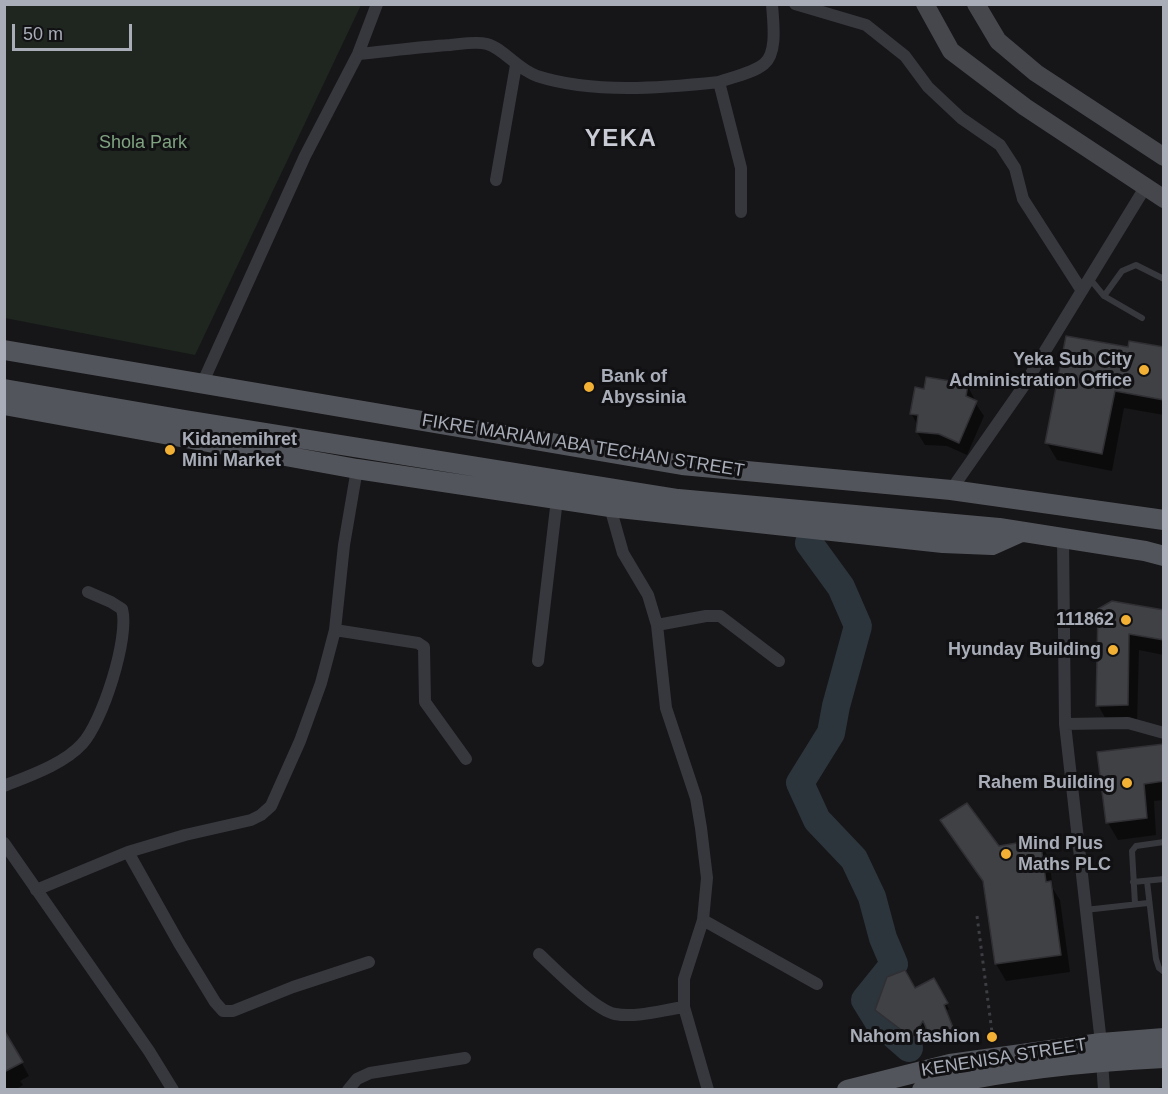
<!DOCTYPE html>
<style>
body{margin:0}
#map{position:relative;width:1168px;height:1094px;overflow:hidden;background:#161618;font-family:Helvetica,sans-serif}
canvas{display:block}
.frame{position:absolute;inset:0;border:6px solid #a8adb8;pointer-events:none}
.scale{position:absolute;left:12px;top:24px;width:120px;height:27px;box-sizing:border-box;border:3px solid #a8adb8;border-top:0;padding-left:8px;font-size:18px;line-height:21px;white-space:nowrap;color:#a8adb8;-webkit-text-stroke:4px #111113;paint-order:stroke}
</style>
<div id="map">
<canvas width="1168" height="1094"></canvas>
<div class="frame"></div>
<div class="scale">50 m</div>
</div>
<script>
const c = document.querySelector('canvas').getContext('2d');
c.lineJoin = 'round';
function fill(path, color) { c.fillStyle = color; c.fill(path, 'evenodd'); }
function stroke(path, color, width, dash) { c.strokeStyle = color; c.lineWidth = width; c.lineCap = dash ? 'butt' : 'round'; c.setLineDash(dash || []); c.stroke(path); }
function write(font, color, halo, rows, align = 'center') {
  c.font = font + ' Helvetica,sans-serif'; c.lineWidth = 6; c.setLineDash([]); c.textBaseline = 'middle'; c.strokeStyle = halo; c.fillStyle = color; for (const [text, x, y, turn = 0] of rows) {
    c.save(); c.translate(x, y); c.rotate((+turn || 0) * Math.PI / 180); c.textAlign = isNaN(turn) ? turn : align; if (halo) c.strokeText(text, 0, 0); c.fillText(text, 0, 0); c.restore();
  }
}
fill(new Path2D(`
 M 4,5 L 361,5 L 195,355 L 5,318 Z`), '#1e261f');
fill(new Path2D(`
 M 1129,349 L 1164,349 L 1164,415 L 1124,408 L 1112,471 L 1057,460 L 1047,443 Z
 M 967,385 L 974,398 L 974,401 L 984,416 L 967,455 L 947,446 L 925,445 L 917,432 L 918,426 L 911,413 L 925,391 Z
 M 1099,610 L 1164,612 L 1164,655 L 1139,650 L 1137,723 L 1108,723 L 1098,705 Z
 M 1164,747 L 1164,800 L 1154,801 L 1156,835 L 1118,840 L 1108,823 Z
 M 942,821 L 999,847 L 1039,841 L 1049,858 L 1053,889 L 1060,900 L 1070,972 L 1006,981 L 996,964 L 985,885 Z
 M 933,980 L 949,1009 L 946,1011 L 958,1041 L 946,1043 L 943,1038 L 934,1041 L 926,1025 L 915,1043 L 880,1016 L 877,1010 Z
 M 4,1031 L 29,1076 L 20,1081 L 23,1085 L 18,1088 L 19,1090 L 4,1090 Z
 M 1164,1087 L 1164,1090 L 1145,1090 Z`), '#0007');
stroke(new Path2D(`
 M 809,543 L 841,587 L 858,626 L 836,706 L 831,733 L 800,783 L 817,820 L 854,859 L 872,897 L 883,938 L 894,964 L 865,1000 L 878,1021 L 909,1048`), '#2c353c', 28);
const building = new Path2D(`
 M 1066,336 L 1128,347 L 1129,341 L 1164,347 L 1164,400 L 1115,391 L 1102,454 L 1045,443 Z
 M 926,377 L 968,384 L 966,396 L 977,401 L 959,443 L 939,434 L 916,432 L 918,415 L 910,414 L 915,387 L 924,389 Z
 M 1112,601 L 1164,610 L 1164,640 L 1129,634 L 1128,705 L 1096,706 L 1098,609 Z
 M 1164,744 L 1164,781 L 1144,784 L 1147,818 L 1106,823 L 1097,752 Z
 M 967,803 L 999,846 L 1040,839 L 1046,882 L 1051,881 L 1061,955 L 995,964 L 983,881 L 940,820 Z
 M 905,970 L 915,988 L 934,978 L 948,1003 L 944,1005 L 956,1035 L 942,1039 L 940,1033 L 930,1037 L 923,1021 L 912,1038 L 875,1010 L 887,977 Z
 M 4,1030 L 23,1062 L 4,1072 Z`);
fill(building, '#404145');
stroke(building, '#303034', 1.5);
stroke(new Path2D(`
 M 977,916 L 993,1040`), '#3d3f44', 3, [3, 4.5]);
stroke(new Path2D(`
 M 1090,279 L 1104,296 L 1142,318
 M 1104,296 L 1122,271 L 1136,265 L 1164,279
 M 1147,881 L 1156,959 L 1159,968 L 1164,972
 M 1133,882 L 1164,879
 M 1135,904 L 1132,851 L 1136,846 L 1164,842
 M 1085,910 L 1148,903`), '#37383d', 6);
stroke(new Path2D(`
 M 795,4 L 866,25 L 905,56 L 928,87 L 961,118 L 1000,145 L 1015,168 L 1023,199 L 1082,291
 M 358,54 C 389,51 419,47 450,45 C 461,44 476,41 487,44 C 503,48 518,70 537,76 C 593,94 662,88 719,82 L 741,168 L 741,212
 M 719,82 C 733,77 753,73 764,64 C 778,53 773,21 772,4
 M 496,180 L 516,65
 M 202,384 L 305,156 L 358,54 L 377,4
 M 951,490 L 1023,387 L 1146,186
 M 610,507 L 623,553 L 648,595 L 657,625 L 666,708 L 696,798 L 701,828 L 707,878 L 703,920 L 684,979 L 684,1007
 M 1063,539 L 1065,724 L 1101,1043
 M 657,625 L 706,616 L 720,616 L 779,661
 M 335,630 L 418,643 L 424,647 L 425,702 L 466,759
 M 538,661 L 557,499
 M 1065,724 L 1128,723 L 1164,733
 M 4,786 C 29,776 64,764 82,744 C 102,723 130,637 122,609 L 111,602 L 88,592
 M 4,843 L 149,1051 L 173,1090
 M 128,852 L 179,943 L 215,1002 L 223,1011 L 233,1011 L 293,987 L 369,962
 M 36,890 L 128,852 L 185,835 L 251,820 L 261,815 L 271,806 L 300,741 L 321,683 L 335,630 L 344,545 L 357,469
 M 703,920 L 817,984
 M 539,954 C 555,969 595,1010 615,1014 C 637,1018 662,1010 684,1007 L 708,1090
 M 1102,1061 L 1104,1090
 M 348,1090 L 357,1079 L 370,1073 L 465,1058`), '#37383d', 12);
stroke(new Path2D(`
 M 925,4 L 951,51 L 1025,107 L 1164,199
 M 976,4 L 998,41 L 1036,73 L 1164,157`), '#45474d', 18);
stroke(new Path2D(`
 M 4,350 L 682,465 L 951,490 L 1164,520
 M 4,389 L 185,420 L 678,499 L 999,528 L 1145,551 L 1164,556
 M 4,405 L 357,469 L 610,507 L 943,543 L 992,545 L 1021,532
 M 847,1090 L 950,1064 L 1101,1043 L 1164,1038
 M 922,1090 C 1001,1070 1083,1062 1164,1058`), '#53555c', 20);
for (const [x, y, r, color] of [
 [1144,370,6,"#f2b134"],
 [589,387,6,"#f2b134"],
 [170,450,6,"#f2b134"],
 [1126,620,6,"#f2b134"],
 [1113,650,6,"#f2b134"],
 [1127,783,6,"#f2b134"],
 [1006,854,6,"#f2b134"],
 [992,1037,6,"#f2b134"]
]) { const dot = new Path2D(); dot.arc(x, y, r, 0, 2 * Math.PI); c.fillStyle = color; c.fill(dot); stroke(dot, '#111113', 2); }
write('18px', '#7fa381', '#111113', [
 ["Shola Park",143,143]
]);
write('bold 18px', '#a8adb8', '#111113', [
 ["Yeka Sub City",1132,360],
 ["Administration Office",1132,381],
 ["Bank of",601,377,"left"],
 ["Abyssinia",601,398,"left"],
 ["Kidanemihret",182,440,"left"],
 ["Mini Market",182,461,"left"],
 ["111862",1114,620],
 ["Hyunday Building",1101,650],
 ["Rahem Building",1115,783],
 ["Mind Plus",1018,844,"left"],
 ["Maths PLC",1018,865,"left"],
 ["Nahom fashion",980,1037]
], 'right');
write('18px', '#a8adb8', '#111113', [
 ["FIKRE MARIAM ABA TECHAN STREET",583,446,9],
 ["KENENISA STREET",1004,1058,-9]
]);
c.letterSpacing = '1.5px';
write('bold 24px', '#c9ccd4', '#111113', [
 ["YEKA",621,139]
]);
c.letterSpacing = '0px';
</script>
